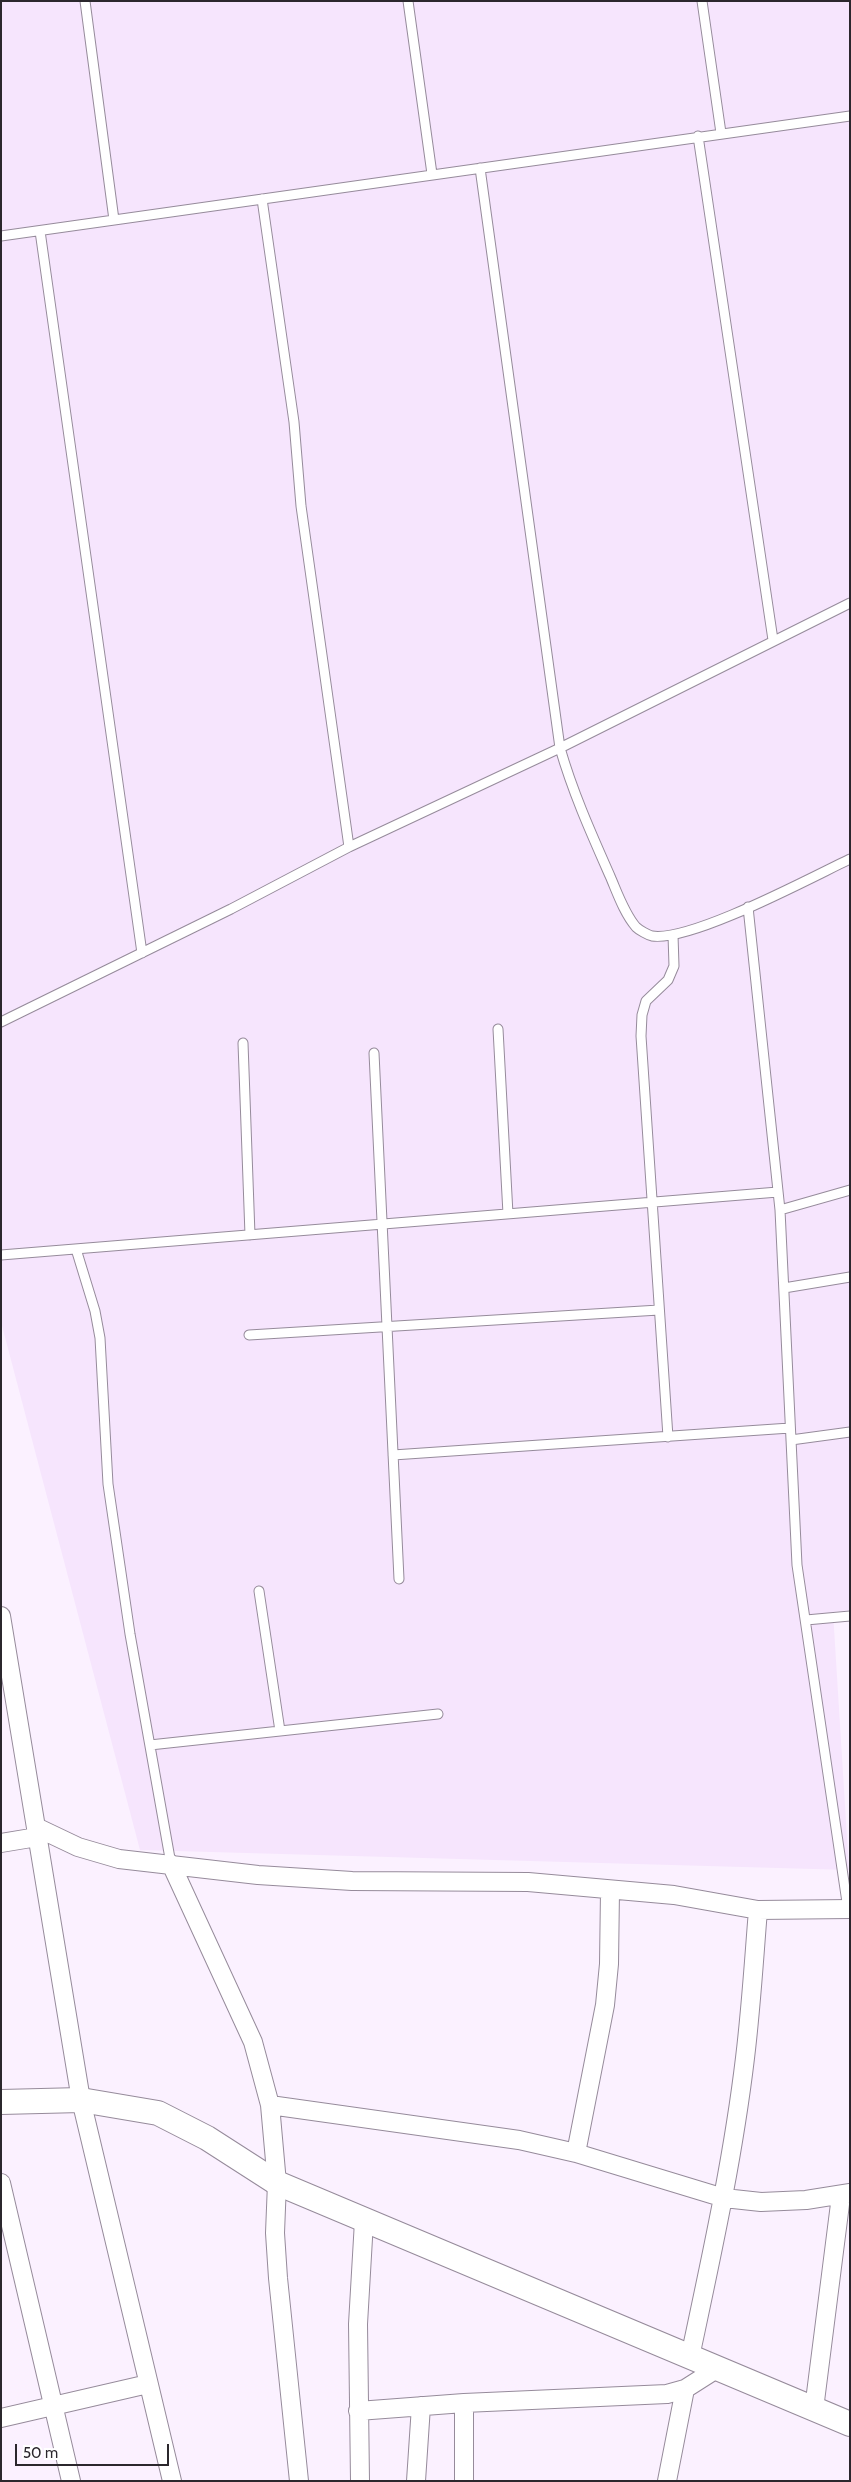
<!DOCTYPE html>
<style>
body{margin:0}
#map{position:relative;width:851px;height:2482px;overflow:hidden;background:#fbf1ff;font-family:Cabin,sans-serif}
canvas{display:block}
.frame{position:absolute;inset:0;border:2px solid #2b272d;pointer-events:none}
.scale{position:absolute;left:15px;top:2444px;width:154px;height:22px;box-sizing:border-box;border:2px solid #2b272d;border-top:0;padding-left:6px;font-size:15px;line-height:18px;white-space:nowrap;color:#2b272d;-webkit-text-stroke:4px #fff;paint-order:stroke}
</style>
<div id="map">
<canvas width="851" height="2482"></canvas>
<div class="frame"></div>
<div class="scale">50 m</div>
</div>
<script>
const c = document.querySelector('canvas').getContext('2d');
c.lineJoin = 'round';
function fill(path, color) { c.fillStyle = color; c.fill(path, 'evenodd'); }
function stroke(path, color, width, dash) { c.strokeStyle = color; c.lineWidth = width; c.lineCap = dash ? 'butt' : 'round'; c.setLineDash(dash || []); c.stroke(path); }
fill(new Path2D(`
 M 1,1 L 850,1 L 850,1610 L 833,1612 L 849,1870 L 140,1850 L 1,1322 Z`), '#f6e5fd');
const lane = new Path2D(`
 M 85,1 L 114,220
 M 408,1 L 432,174
 M 702,1 L 721,133
 M 698,136 L 773,640
 M 480,168 L 560,748 C 573,793 591,833 610,876 C 617,892 624,913 636,927 C 639,930 648,935 652,936 C 691,942 810,878 850,859
 M 262,199 L 294,422 L 301,506 L 349,847
 M 40,231 L 142,953
 M 1,236 L 850,116
 M 748,907 L 780,1210 L 797,1565 L 848,1909
 M 1,1022 L 231,909 L 349,847 L 560,748 L 850,603
 M 498,1029 L 508,1214
 M 243,1043 L 250,1235
 M 374,1053 L 399,1579
 M 780,1210 L 850,1190
 M 76,1249 L 95,1311 L 100,1338 L 108,1484 L 130,1634 L 171,1864
 M 1,1255 L 778,1192
 M 784,1288 L 850,1277
 M 249,1335 L 659,1310
 M 668,1437 L 641,1036 L 642,1015 L 646,1001 L 668,980 L 674,966 L 673,935
 M 791,1440 L 850,1432
 M 393,1455 L 790,1428
 M 259,1591 L 280,1731
 M 806,1620 L 850,1616
 M 150,1745 L 438,1714`);
const street = new Path2D(`
 M 1,1616 L 81,2100 L 172,2481
 M 36,1827 L 78,1847 L 119,1859 L 258,1875 L 352,1881 L 528,1882 L 674,1895 L 758,1910 L 850,1909
 M 1,1843 L 37,1837
 M 171,1864 L 253,2042 L 270,2105 L 277,2183 L 275,2233 L 278,2278 L 299,2481
 M 270,2105 L 519,2140 L 576,2153 L 724,2198 L 761,2202 L 806,2200 L 850,2193
 M 576,2153 L 605,2005 L 609,1964 L 610,1891
 M 1,2183 L 71,2481
 M 690,2357 C 711,2258 733,2159 745,2058 C 751,2009 754,1959 758,1910
 M 814,2409 L 841,2196
 M 358,2411 L 464,2403 L 667,2394 L 685,2389 L 718,2368
 M 1,2418 L 148,2384
 M 360,2481 L 358,2324 L 364,2221
 M 416,2481 L 421,2406
 M 464,2481 L 464,2403
 M 667,2481 L 685,2389`);
const secondary = new Path2D(`
 M 1,2102 L 81,2100 L 158,2113 L 207,2138 L 277,2183 L 850,2424`);
stroke(lane, '#968b9b', 11);
stroke(street, '#968b9b', 20);
stroke(secondary, '#968b9b', 26);
stroke(lane, '#fff', 9);
stroke(street, '#fff', 18);
stroke(secondary, '#fff', 24);
</script>
